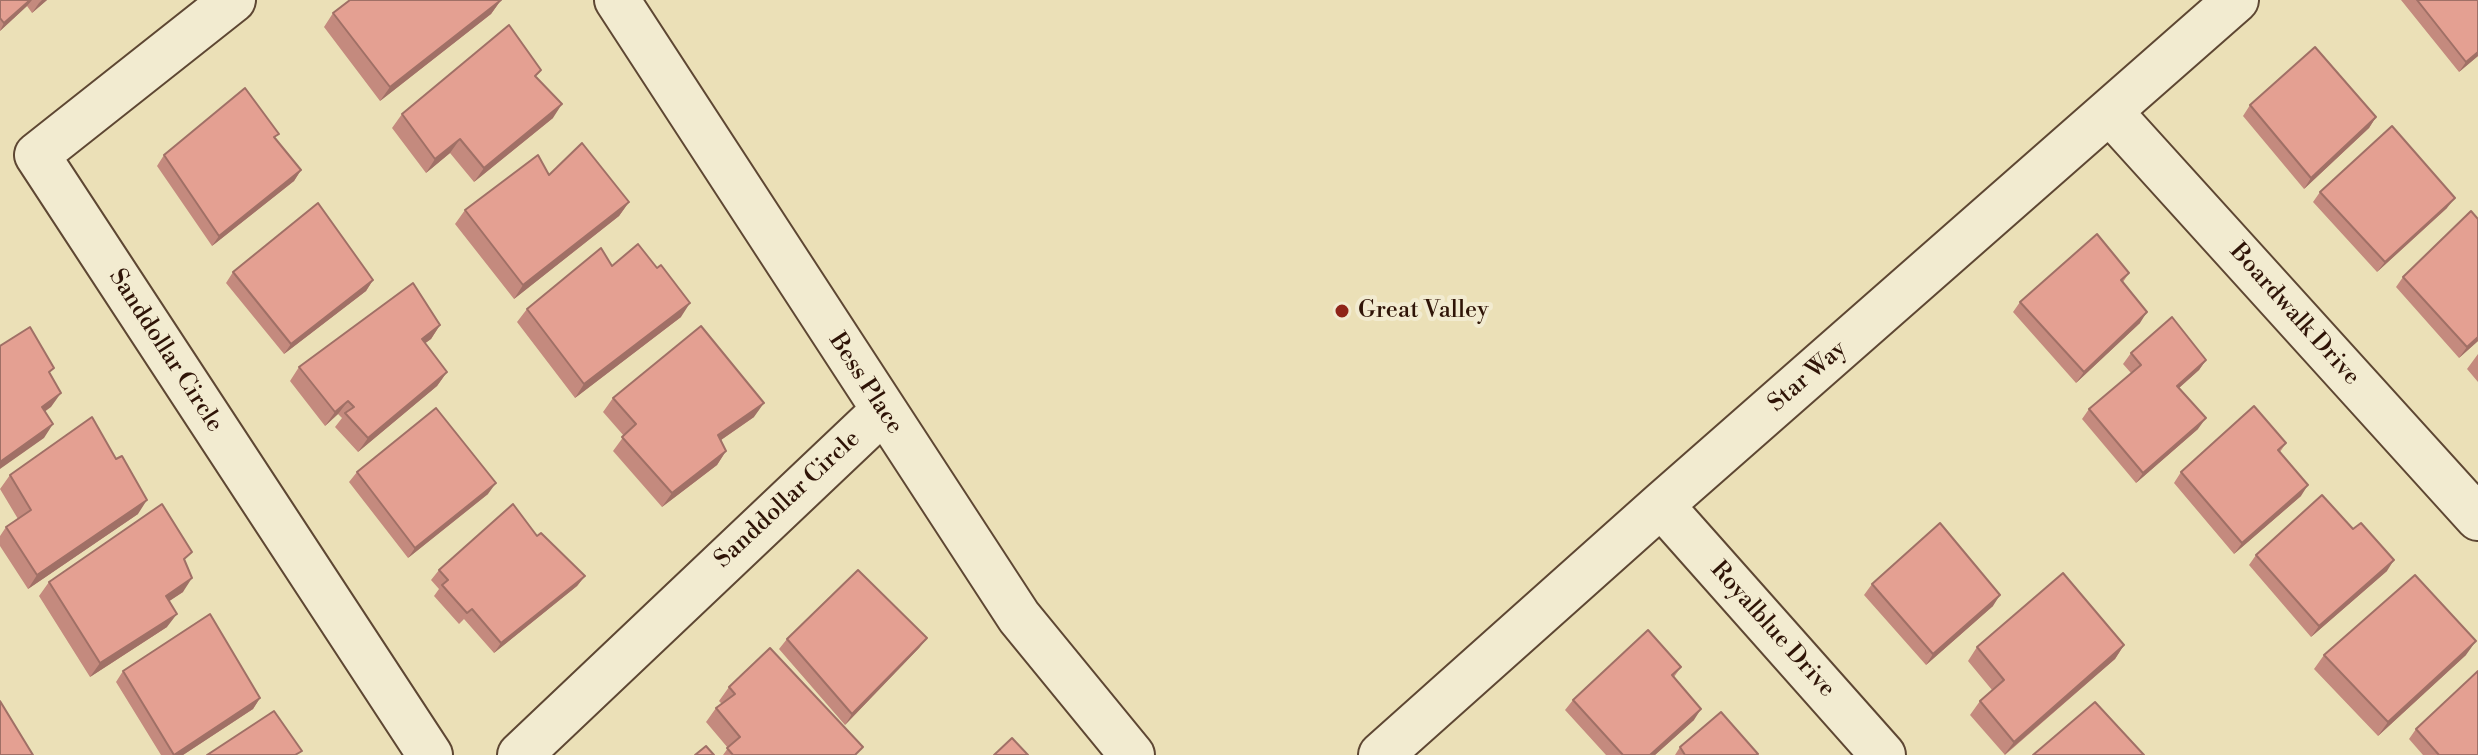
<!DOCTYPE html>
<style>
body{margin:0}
canvas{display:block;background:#ebe0b7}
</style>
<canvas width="2478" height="755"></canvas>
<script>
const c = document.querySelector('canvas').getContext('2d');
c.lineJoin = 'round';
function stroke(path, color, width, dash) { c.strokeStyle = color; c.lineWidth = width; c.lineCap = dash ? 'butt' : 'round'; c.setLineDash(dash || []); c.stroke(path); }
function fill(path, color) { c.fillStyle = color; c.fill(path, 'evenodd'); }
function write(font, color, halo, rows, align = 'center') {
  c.font = font + ' "Libre Bodoni",serif'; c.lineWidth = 8; c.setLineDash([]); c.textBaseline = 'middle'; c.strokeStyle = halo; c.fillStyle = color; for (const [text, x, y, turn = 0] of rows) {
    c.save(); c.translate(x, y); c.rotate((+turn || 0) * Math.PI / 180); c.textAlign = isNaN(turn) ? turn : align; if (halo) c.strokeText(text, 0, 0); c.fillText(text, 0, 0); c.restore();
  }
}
const street = new Path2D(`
 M 233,0 L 37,155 L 430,755
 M 617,0 L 1019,617 L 1132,755
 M 2110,112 L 2478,518
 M 1661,505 L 1883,755
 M 520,755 L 883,411
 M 1381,755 L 1661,505 L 2236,0`);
stroke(street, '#5e4733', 48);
stroke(street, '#f2ebd0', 44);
fill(new Path2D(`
 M 0,0 L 47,0 L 32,13 L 27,6 L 0,31 Z
 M 501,0 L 491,14 L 380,101 L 324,27 L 333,13 Z
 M 2401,0 L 2478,0 L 2478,56 L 2459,72 Z
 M 537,77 L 553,118 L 474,182 L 450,153 L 426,173 L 392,128 L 402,114 Z
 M 2250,105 L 2376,117 L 2369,128 L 2304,189 L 2243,116 Z
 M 164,155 L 301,170 L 294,181 L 212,246 L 157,166 Z
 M 549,175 L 629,202 L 619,216 L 514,299 L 455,224 L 465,210 Z
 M 2320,192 L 2447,208 L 2377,272 L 2313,202 Z
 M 612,266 L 681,317 L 575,398 L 517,322 L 527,309 Z
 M 233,272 L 373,280 L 366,291 L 284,354 L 226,283 Z
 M 2129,273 L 2123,282 L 2140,323 L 2076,383 L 2013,312 L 2020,302 Z
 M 2403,277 L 2478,341 L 2459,358 L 2396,287 Z
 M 440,325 L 431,339 L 425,343 L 447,372 L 437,386 L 358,452 L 335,427 L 342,418 L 338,414 L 325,426 L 290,381 L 299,367 Z
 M 2131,353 L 2206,360 L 2199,370 L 2179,388 L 2198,429 L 2136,483 L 2082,419 L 2089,409 L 2131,373 L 2123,364 Z
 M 2478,354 L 2478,382 L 2467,369 Z
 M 613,398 L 754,417 L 721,440 L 726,451 L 717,465 L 662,507 L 613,451 L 624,436 L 603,412 Z
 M 2286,443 L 2280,452 L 2301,496 L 2234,554 L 2174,483 L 2181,472 Z
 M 357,472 L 488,494 L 408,558 L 349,482 Z
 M 10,475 L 138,514 L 28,589 L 0,546 L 0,536 L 6,527 L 18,519 L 0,489 Z
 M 537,536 L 585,576 L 577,586 L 494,653 L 464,619 L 459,624 L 434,596 L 439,589 L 431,580 L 439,570 Z
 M 2256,555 L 2387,571 L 2311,637 L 2249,565 Z
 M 186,561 L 183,592 L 169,601 L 167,627 L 90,677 L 39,596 L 49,582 Z
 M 1872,584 L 1993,606 L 1926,665 L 1864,595 Z
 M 927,638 L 919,648 L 845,725 L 779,649 L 787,639 Z
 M 2124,645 L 2115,659 L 2005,755 L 1970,715 L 1980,701 L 1992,690 L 1968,661 L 1977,647 Z
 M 2324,655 L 2466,655 L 2378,736 L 2314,669 Z
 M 1681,667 L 1674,677 L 1694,720 L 1655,755 L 1606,755 L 1565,710 L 1573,700 Z
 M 123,671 L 260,698 L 253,709 L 183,755 L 161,755 L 116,682 Z
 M 729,687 L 857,755 L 723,755 L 728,748 L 706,722 L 716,708 L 722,704 L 719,701 Z
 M 2416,729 L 2478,755 L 2423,755 L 2409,739 Z
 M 1680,747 L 1757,755 L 1675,755 Z`), '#c48a7e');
fill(new Path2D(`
 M 30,0 L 32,0 L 27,6 L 0,31 L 4,23 Z
 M 42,0 L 47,0 L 32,13 L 39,3 Z
 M 501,0 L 491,14 L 380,101 L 390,87 Z
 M 2478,52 L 2478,56 L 2459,72 L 2466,62 Z
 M 562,104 L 553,118 L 474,182 L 484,168 Z
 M 2376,117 L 2369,128 L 2304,189 L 2311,178 Z
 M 460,139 L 450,153 L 426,173 L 435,159 Z
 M 301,170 L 294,181 L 212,246 L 219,236 Z
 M 2455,198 L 2447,208 L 2377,272 L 2385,262 Z
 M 629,202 L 619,216 L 514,299 L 523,285 Z
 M 373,280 L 366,291 L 284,354 L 291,344 Z
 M 690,303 L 681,317 L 575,398 L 584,384 Z
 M 2147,312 L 2140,323 L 2076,383 L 2084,372 Z
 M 440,325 L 431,339 L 412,353 L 422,339 Z
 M 2478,337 L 2478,341 L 2459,358 L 2467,347 Z
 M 2206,360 L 2199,370 L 2170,396 L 2177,386 Z
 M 447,372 L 437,386 L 358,452 L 368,438 Z
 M 61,393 L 51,407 L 32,421 L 42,407 Z
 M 348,401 L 338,414 L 325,426 L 335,412 Z
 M 764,403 L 754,417 L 708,449 L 718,435 Z
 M 2206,418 L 2198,429 L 2136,483 L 2143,473 Z
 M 53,424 L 44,438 L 0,469 L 0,462 Z
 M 726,451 L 717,465 L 662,507 L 672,493 Z
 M 496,483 L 488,494 L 408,558 L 415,548 Z
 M 2308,485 L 2301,496 L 2234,554 L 2242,543 Z
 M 147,500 L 138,514 L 28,589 L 37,575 Z
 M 2394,560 L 2387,571 L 2311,637 L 2319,626 Z
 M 585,576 L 577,586 L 494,653 L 501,643 Z
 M 192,578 L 183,592 L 156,610 L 166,596 Z
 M 2000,595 L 1993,606 L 1926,665 L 1933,654 Z
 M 177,614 L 167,627 L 90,677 L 100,663 Z
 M 927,638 L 919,648 L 845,725 L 852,714 Z
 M 2476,641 L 2466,655 L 2378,736 L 2388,722 Z
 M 2124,645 L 2115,659 L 2004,755 L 2014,742 Z
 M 260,698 L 253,709 L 183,755 L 175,755 Z
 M 1701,709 L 1694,720 L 1655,755 L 1650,755 Z`), '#a07066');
const building = new Path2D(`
 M 0,0 L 30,0 L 4,23 L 0,18 Z
 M 350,0 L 501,0 L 390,87 L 333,13 Z
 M 2417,0 L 2478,0 L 2478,52 L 2466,62 Z
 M 509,25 L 541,70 L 535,76 L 562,104 L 484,168 L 460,139 L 435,159 L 402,114 Z
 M 2315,47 L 2376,117 L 2311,178 L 2250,105 Z
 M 245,88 L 279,134 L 274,137 L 301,170 L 219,236 L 164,155 Z
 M 2392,126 L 2455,198 L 2385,262 L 2320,192 Z
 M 582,143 L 629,202 L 523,285 L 465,210 L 538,155 L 549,175 Z
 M 318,203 L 373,280 L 291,344 L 233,272 Z
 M 2471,211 L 2478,219 L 2478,337 L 2467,347 L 2403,277 Z
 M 2097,234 L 2129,273 L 2121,280 L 2147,312 L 2084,372 L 2020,302 Z
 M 638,244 L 657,268 L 661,265 L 690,303 L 584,384 L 527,309 L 601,248 L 612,266 Z
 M 413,283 L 440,325 L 422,339 L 447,372 L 368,438 L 345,413 L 354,407 L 348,401 L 335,412 L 299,367 Z
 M 2172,317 L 2206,360 L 2177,386 L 2206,418 L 2143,473 L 2089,409 L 2141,365 L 2131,353 Z
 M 701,326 L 764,403 L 718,435 L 726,451 L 672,493 L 622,437 L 636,424 L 613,398 Z
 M 30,327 L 54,368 L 49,372 L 61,393 L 42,407 L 53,424 L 0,462 L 0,346 Z
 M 2254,406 L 2286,443 L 2278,450 L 2308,485 L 2242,543 L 2181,472 Z
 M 436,408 L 496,483 L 415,548 L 357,472 Z
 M 92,417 L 116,459 L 122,456 L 147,500 L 37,575 L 6,527 L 31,510 L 10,475 Z
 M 2322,495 L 2353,529 L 2361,523 L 2394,560 L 2319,626 L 2256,555 Z
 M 162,504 L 192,552 L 184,559 L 192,578 L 166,596 L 177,614 L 100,663 L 49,582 Z
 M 513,504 L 537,536 L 541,533 L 585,576 L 501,643 L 472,609 L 467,613 L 442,585 L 448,580 L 439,570 Z
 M 1940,523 L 2000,595 L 1933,654 L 1872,584 Z
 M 858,570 L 927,638 L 852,714 L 787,639 Z
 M 2063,573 L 2124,645 L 2014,742 L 1980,701 L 2004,680 L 1977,647 Z
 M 2415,575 L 2476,641 L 2388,722 L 2324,655 Z
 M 210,614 L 260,698 L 174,755 L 123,671 Z
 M 1648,630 L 1681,667 L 1672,675 L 1701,709 L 1650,755 L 1623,755 L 1573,700 Z
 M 770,648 L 863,747 L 855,755 L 733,755 L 727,748 L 740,737 L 716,708 L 735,694 L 729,687 Z
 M 2478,671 L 2478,755 L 2439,755 L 2416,729 Z
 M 0,701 L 33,755 L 0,755 Z
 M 2095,702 L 2144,755 L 2033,755 Z
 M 274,711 L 302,751 L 295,755 L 207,755 Z
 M 1721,712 L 1758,754 L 1756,755 L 1685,755 L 1680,747 Z
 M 1012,738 L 1028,755 L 994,755 Z
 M 706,746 L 714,755 L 695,755 Z`);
fill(building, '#e4a092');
stroke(building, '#a07066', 2);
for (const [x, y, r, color] of [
 [1342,311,8,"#8f2418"]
]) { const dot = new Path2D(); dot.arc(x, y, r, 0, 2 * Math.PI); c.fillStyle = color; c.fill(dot); stroke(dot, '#f2ebd0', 3); }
write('24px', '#2f1407', '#f2ebd0', [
 ["Great Valley",1358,311]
], 'left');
write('24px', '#2f1407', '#f2ebd0', [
 ["Boardwalk Drive",2294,315,48],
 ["Sanddollar Circle",165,351,57],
 ["Star Way",1808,377,-41],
 ["Bess Place",865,384,57],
 ["Sanddollar Circle",788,500,-43],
 ["Royalblue Drive",1772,630,48]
]);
</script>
